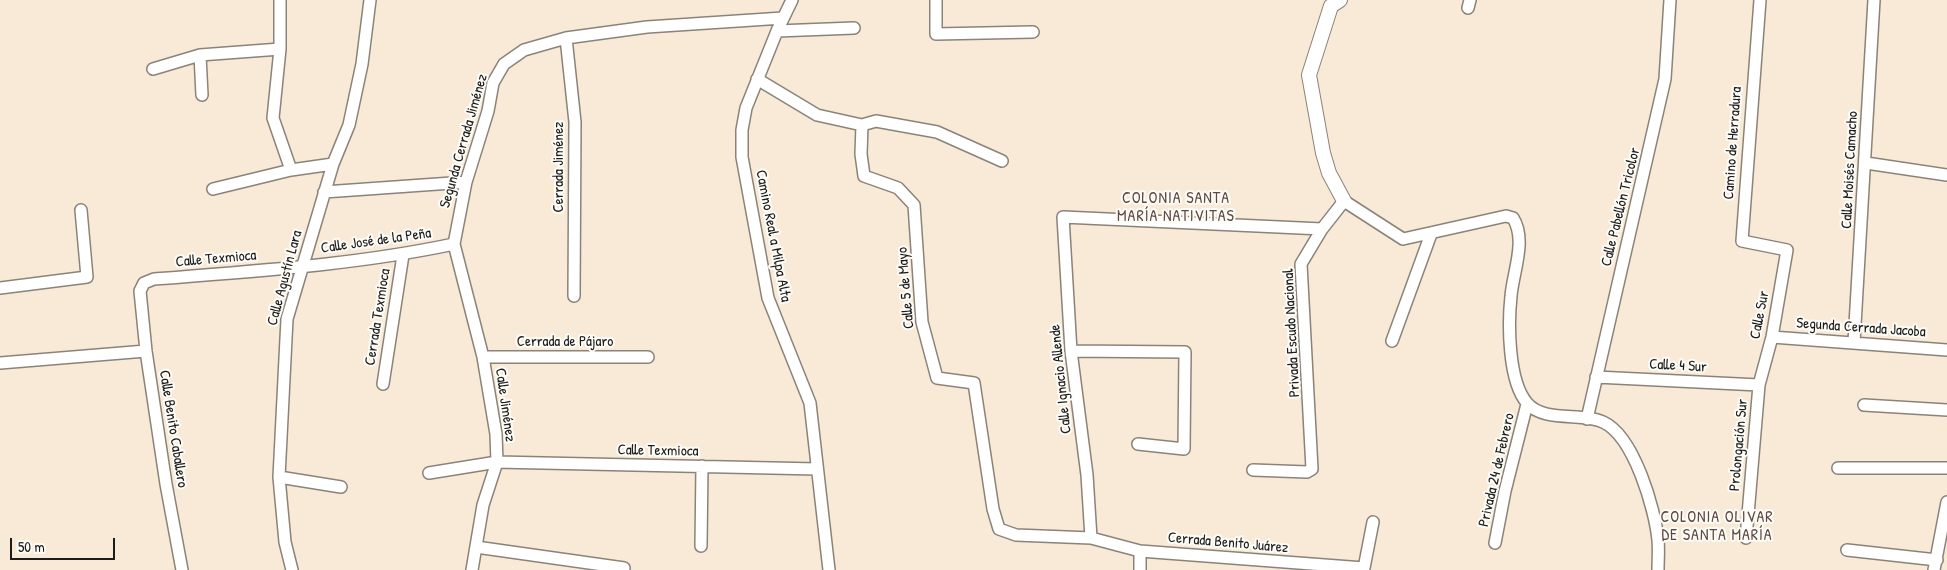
<!DOCTYPE html>
<meta charset="utf-8">
<style>
body{margin:0}
#map{position:relative;width:1947px;height:570px;overflow:hidden;background:#f8ead7;font-family:"Patrick Hand",sans-serif}
canvas{display:block}
.scale{position:absolute;left:10px;top:538px;width:105px;height:22px;box-sizing:border-box;border:2px solid #1c1c1c;border-top:0;padding-left:6px;font-size:15px;line-height:18px;white-space:nowrap;color:#1c1c1c;-webkit-text-stroke:4px #fdfcf7;paint-order:stroke}
</style>
<div id="map">
<canvas width="1947" height="570"></canvas>
<div class="scale">50 m</div>
</div>
<script>
const c = document.querySelector('canvas').getContext('2d');
c.lineJoin = 'round';
function stroke(path, color, width, dash) { c.strokeStyle = color; c.lineWidth = width; c.lineCap = dash ? 'butt' : 'round'; c.setLineDash(dash || []); c.stroke(path); }
function write(font, color, halo, rows, align = 'center') {
  c.font = font + ' "Patrick Hand",sans-serif'; c.lineWidth = 4; c.setLineDash([]); c.textBaseline = 'middle'; c.strokeStyle = halo; c.fillStyle = color; for (const [text, x, y, turn = 0] of rows) {
    c.save(); c.translate(x, y); c.rotate((+turn || 0) * Math.PI / 180); c.textAlign = isNaN(turn) ? turn : align; if (halo) c.strokeText(text, 0, 0); c.fillText(text, 0, 0); c.restore();
  }
}
const minor = new Path2D(`
 M 280,0 L 280,49 L 273,118 L 291,170
 M 792,0 L 777,31 L 746,108 L 742,130 L 742,157 L 768,298 L 810,403 L 829,570
 M 936,0 L 936,34 L 1033,32
 M 1468,8 L 1470,0
 M 777,31 L 854,28
 M 566,38 L 575,122 L 574,296
 M 200,55 L 202,95
 M 153,69 L 200,55 L 280,49
 M 757,79 L 817,115 L 862,125
 M 862,125 L 861,154 L 864,176 L 898,188 L 914,205 L 922,322 L 937,378 L 974,383 L 993,509 L 999,529 L 1016,535 L 1091,538 L 1140,551 L 1364,568 L 1373,522
 M 862,125 L 876,121 L 937,132 L 1002,161
 M 1866,163 L 1947,175
 M 213,189 L 291,170 L 333,164
 M 324,192 L 466,182
 M 0,288 L 87,277 L 81,210
 M 1772,337 L 1947,350
 M 1392,341 L 1431,234
 M 1854,342 L 1874,0
 M 1071,351 L 1185,352 L 1184,449 L 1138,444
 M 483,357 L 648,357
 M 0,363 L 146,351
 M 1596,377 L 1759,385
 M 383,384 L 403,255
 M 1864,405 L 1947,410
 M 1587,419 L 1665,79 L 1670,0
 M 1838,468 L 1947,468
 M 1253,470 L 1307,472 L 1312,469 L 1301,264 L 1322,229 L 1344,201 L 1403,239 L 1506,216 L 1513,218 C 1527,240 1513,272 1511,296 C 1508,324 1508,381 1527,403 C 1544,423 1582,412 1603,422 C 1634,436 1655,509 1658,540 C 1659,550 1658,560 1658,570
 M 429,473 L 497,462 L 817,469
 M 279,477 L 341,487
 M 1091,538 L 1087,475 L 1071,351 L 1063,217 L 1322,229
 M 1746,538 L 1759,385 L 1772,337 L 1787,250 L 1742,241 L 1760,0
 M 1495,543 L 1505,491 L 1527,404
 M 701,546 L 702,466
 M 476,547 L 624,568
 M 1847,550 L 1937,560
 M 1140,551 L 1140,570
 M 182,570 L 166,484 L 146,351 L 140,291 L 144,283 L 154,279 C 254,271 355,265 454,244
 M 292,570 L 285,542 L 279,477 L 287,319 L 333,164 L 349,125 L 362,64 L 370,0
 M 472,570 L 483,505 L 497,462 L 496,434 L 483,357 L 454,244 L 466,182 L 488,111 L 493,83 L 504,64 L 524,50 L 566,38 L 647,27 L 783,18
 M 1934,570 L 1947,502`);
const tertiary = new Path2D(`
 M 1340,0 L 1331,6 L 1309,75 L 1323,153 L 1329,173 L 1344,201`);
stroke(minor, '#8a837a', 14);
stroke(tertiary, '#8a837a', 16);
stroke(minor, '#fff', 11);
stroke(tertiary, '#fff', 14);
write('15px', '#1c1c1c', '#fdfcf7', [
 ["Segunda Cerrada Jiménez",464,141,-74],
 ["Camino de Herradura",1733,143,-86],
 ["Cerrada Jiménez",559,167,-90],
 ["Calle Moisés Camacho",1850,170,-87],
 ["Calle Pabellón Tricolor",1621,207,-76],
 ["Camino Real a Milpa Alta",773,236,79],
 ["Calle José de la Peña",376,241,-8],
 ["Calle Texmioca",216,259,-5],
 ["Calle Agustín Lara",285,278,-75],
 ["Calle 5 de Mayo",906,288,-95],
 ["Calle Sur",1760,315,-79],
 ["Cerrada Texmioca",378,317,-81],
 ["Segunda Cerrada Jacoba",1861,328,4],
 ["Privada Escudo Nacional",1292,333,-93],
 ["Cerrada de Pájaro",565,342],
 ["Calle 4 Sur",1678,366,3],
 ["Calle Ignacio Allende",1061,379,-96],
 ["Calle Jiménez",505,405,82],
 ["Calle Benito Caballero",173,429,81],
 ["Prolongación Sur",1739,445,-85],
 ["Calle Texmioca",658,451,1],
 ["Privada 24 de Febrero",1497,470,-77],
 ["Cerrada Benito Juárez",1228,543,5]
]);
c.letterSpacing = '1px';
write('16px', '#604842', '#fdfcf7', [
 ["COLONIA SANTA",1176,199],
 ["MARÍA NATIVITAS",1176,217],
 ["COLONIA OLIVAR",1717,518],
 ["DE SANTA MARÍA",1717,536]
]);
c.letterSpacing = '0px';
</script>
